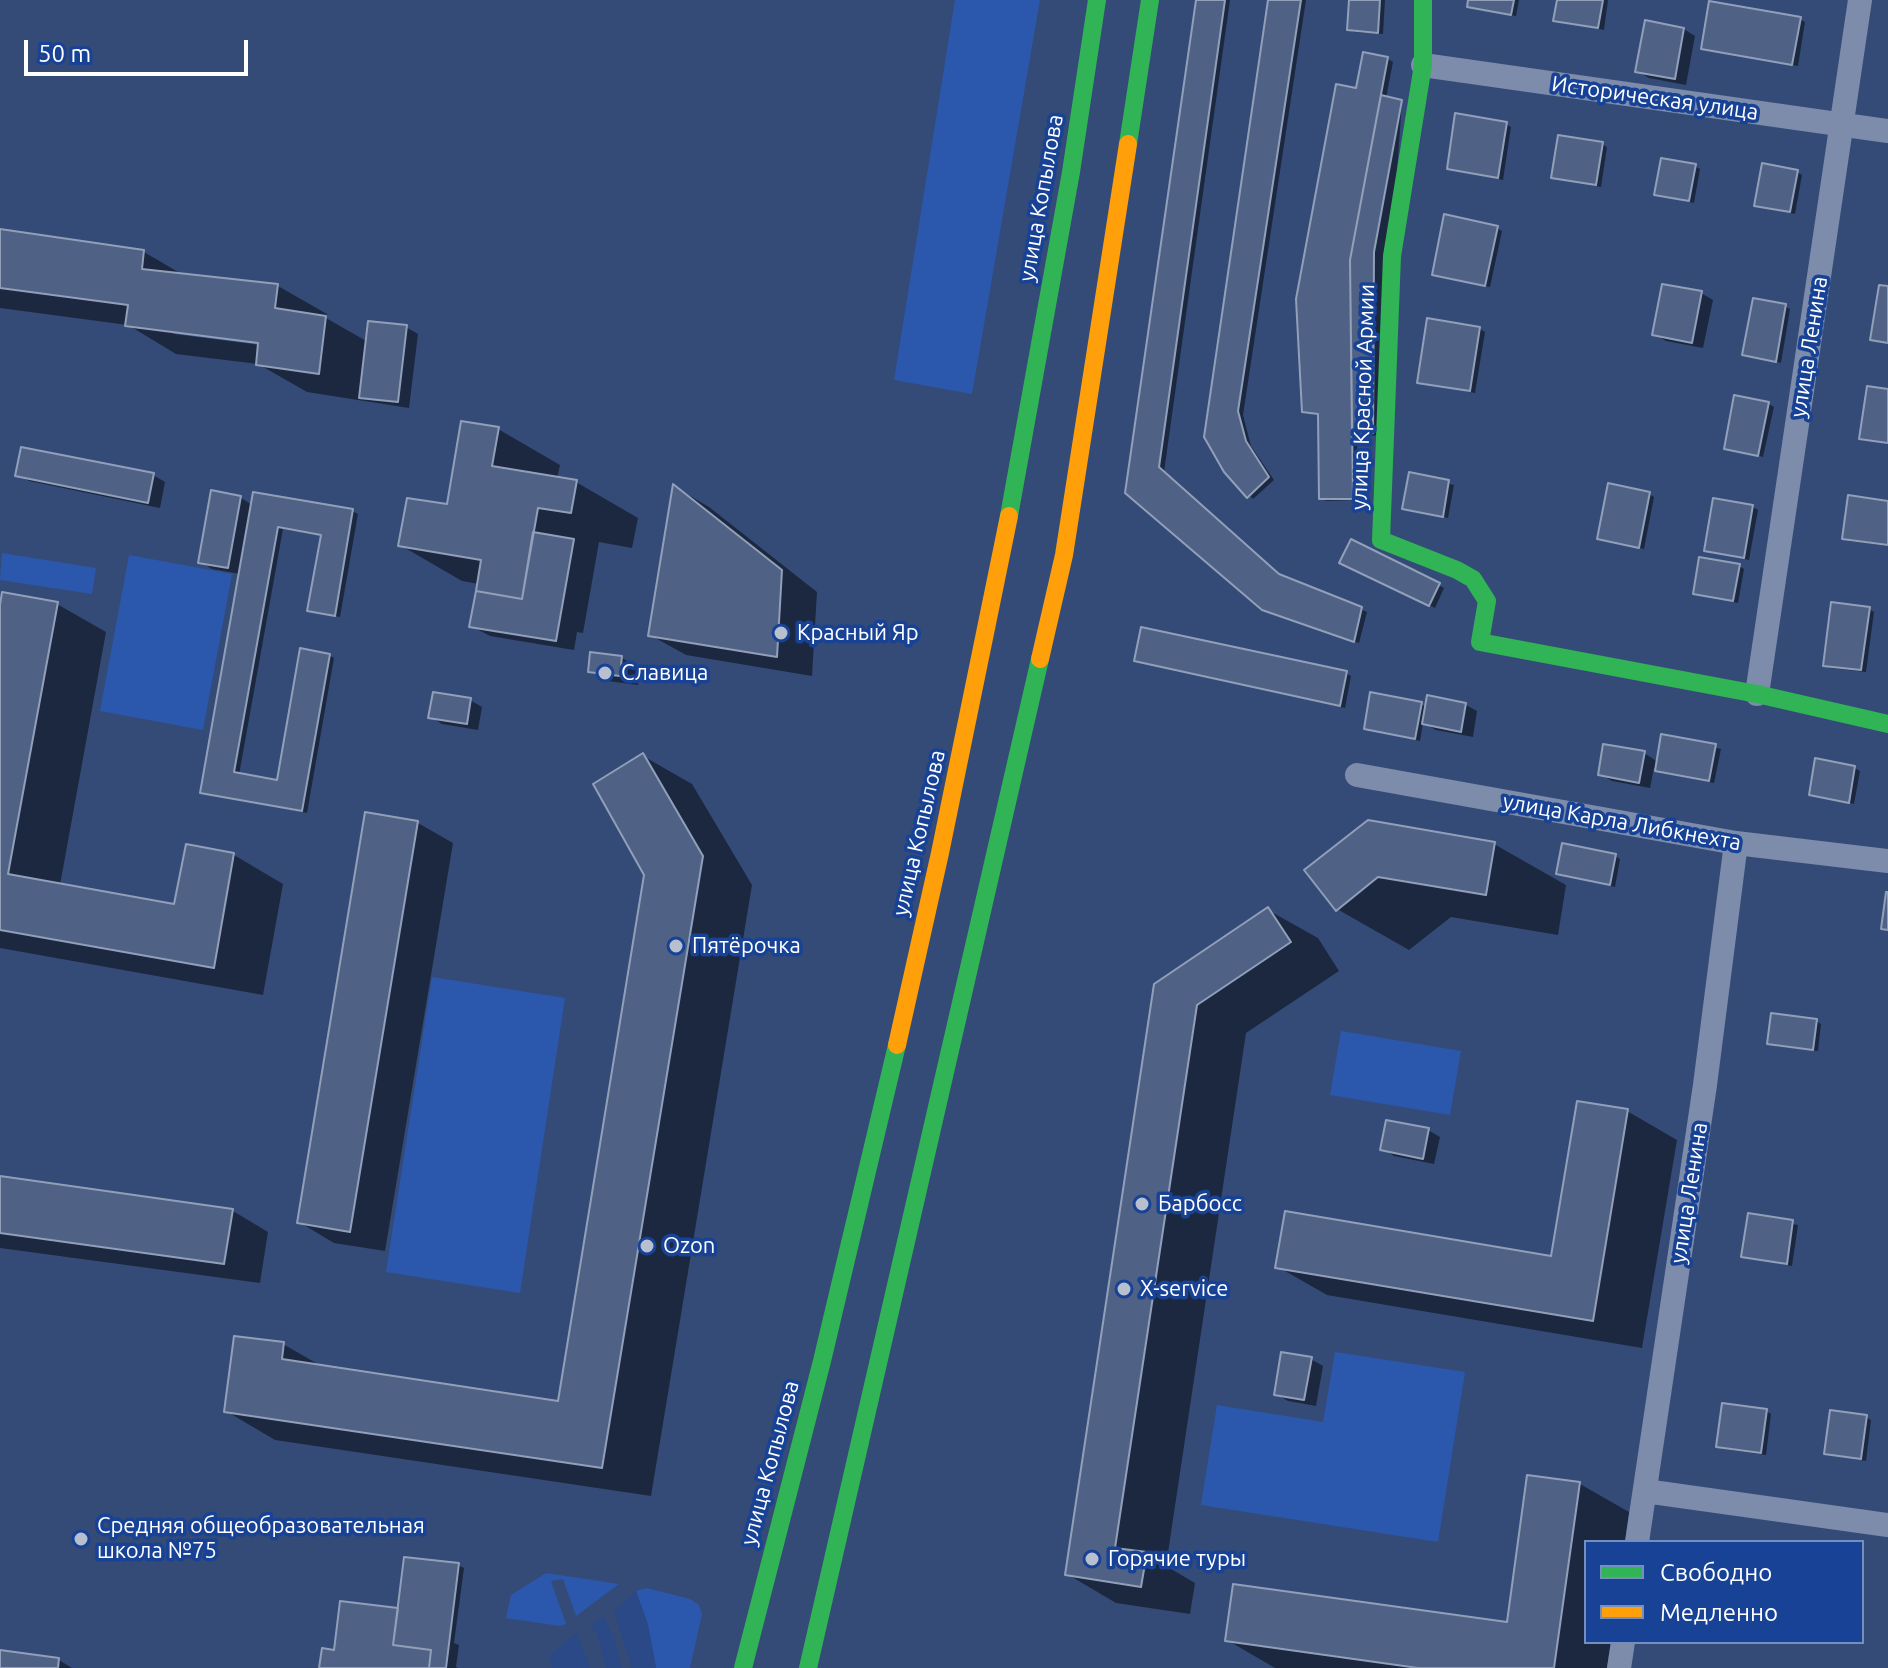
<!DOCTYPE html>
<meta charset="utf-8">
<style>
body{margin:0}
#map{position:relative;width:1888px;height:1668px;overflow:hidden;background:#344b78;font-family:Ubuntu,sans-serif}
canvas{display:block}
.legend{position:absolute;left:1584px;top:1540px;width:280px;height:104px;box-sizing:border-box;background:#174295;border:2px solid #748ebf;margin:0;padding:10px 14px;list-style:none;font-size:24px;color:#fff}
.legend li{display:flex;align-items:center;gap:16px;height:40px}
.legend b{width:40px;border:2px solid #748ebf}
.scale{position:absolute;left:24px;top:40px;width:224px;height:36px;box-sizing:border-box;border:4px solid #fff;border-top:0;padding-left:10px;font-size:24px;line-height:28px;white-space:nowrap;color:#fff;-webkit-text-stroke:6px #174295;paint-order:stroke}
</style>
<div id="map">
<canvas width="1888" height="1668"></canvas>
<ul class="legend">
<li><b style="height:10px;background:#30b455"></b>Свободно</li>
<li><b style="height:10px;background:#ff9f0a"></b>Медленно</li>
</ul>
<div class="scale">50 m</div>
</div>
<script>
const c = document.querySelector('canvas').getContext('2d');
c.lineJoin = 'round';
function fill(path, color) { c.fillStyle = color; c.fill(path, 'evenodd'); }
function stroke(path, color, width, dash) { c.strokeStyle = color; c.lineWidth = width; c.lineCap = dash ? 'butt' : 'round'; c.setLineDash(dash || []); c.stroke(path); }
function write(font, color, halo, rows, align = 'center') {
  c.font = font + ' Ubuntu,sans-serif'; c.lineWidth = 7; c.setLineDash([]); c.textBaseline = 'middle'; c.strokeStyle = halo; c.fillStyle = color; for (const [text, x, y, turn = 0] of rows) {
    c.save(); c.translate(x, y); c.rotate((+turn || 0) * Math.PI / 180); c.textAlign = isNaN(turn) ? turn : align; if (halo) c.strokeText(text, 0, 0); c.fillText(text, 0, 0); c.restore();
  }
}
fill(new Path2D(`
 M 955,0 L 1040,0 L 972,394 L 894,380 Z
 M 2,553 L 96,568 L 92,594 L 0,580 Z
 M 129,555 L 232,574 L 203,730 L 100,711 Z
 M 432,977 L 565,998 L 520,1293 L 386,1272 Z
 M 1341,1031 L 1461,1051 L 1450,1115 L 1330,1095 Z
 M 1335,1352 L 1465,1372 L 1438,1542 L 1201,1505 L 1217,1405 L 1323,1422 Z
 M 546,1573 L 619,1584 L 576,1616 L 563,1579 L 551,1581 L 566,1624 L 560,1626 L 506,1618 L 511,1595 Z
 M 646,1588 L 690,1599 L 699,1605 L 702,1614 L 690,1668 L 656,1668 L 648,1625 L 636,1591 Z`), '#2b58ac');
fill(new Path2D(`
 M 636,1591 L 648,1625 L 656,1668 L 632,1668 L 614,1611 Z
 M 603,1616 L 615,1640 L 621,1668 L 606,1668 L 598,1636 L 591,1626 Z
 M 577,1633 L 590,1668 L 552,1668 L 550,1655 Z`), '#2a4986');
fill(new Path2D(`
 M 1198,0 L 1230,0 L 1164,472 L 1282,577 L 1367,612 L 1359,643 L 1270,612 L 1128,492 Z
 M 1270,0 L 1306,0 L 1243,415 L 1251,446 L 1274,480 L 1253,499 L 1226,471 Z
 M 1351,0 L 1385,0 L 1383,34 L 1354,32 L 1349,29 Z
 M 1471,0 L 1519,0 L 1516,16 L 1475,9 L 1470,6 Z
 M 1559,0 L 1608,0 L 1604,30 L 1556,20 Z
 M 1800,19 L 1805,22 L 1798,66 L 1703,48 Z
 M 1684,29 L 1695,36 L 1686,85 L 1649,78 L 1637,71 Z
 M 1388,59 L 1393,62 L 1386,98 L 1402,102 L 1378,435 L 1357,438 L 1358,500 L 1326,501 L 1321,498 L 1320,416 L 1304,411 L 1358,90 Z
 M 1506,124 L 1511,127 L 1503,180 L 1449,168 Z
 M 1602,144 L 1607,147 L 1601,187 L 1553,177 Z
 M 1695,166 L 1700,169 L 1694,203 L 1656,194 Z
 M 1797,172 L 1802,175 L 1795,214 L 1756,205 Z
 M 1497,228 L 1502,231 L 1490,287 L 1434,274 Z
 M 0,231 L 144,252 L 185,276 L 278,286 L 327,314 L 326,318 L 368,342 L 406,327 L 418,334 L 409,408 L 307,392 L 258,364 L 176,354 L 128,325 L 0,308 ZM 170,330 L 269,343 L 268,346 L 174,334 Z
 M 1701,293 L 1713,300 L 1703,348 L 1666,341 L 1654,334 Z
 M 1785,306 L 1790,309 L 1781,363 L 1744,354 Z
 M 1480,329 L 1485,332 L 1475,393 L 1420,382 Z
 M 1769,404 L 1774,407 L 1763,457 L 1726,448 Z
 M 498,429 L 560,465 L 557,479 L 576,482 L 638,518 L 632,548 L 599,542 L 583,633 L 577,632 L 574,650 L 490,636 L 471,626 L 479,584 L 462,581 L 400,545 L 449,507 Z
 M 18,474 L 153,475 L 165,482 L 160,508 L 29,481 Z
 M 1411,475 L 1454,485 L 1448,518 L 1405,508 Z
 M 675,487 L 709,507 L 817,592 L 812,676 L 686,655 L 650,635 Z
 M 1649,494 L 1654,497 L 1644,549 L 1599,538 Z
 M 240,497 L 252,505 L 352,511 L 358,514 L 340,617 L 310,610 L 323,536 L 283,529 L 239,775 L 278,782 L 329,655 L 334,658 L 307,813 L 202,792 L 240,574 L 212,569 L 201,562 Z
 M 1888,503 L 1888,546 L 1849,541 L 1844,538 Z
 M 1753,507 L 1758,510 L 1749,560 L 1706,550 Z
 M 1352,542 L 1444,588 L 1435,608 L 1342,562 Z
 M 1739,566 L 1744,569 L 1738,603 L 1695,593 Z
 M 57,604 L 106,632 L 60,885 L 176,906 L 234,855 L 283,884 L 263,995 L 0,948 L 0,617 Z
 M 1869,609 L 1874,612 L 1866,672 L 1830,668 L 1825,665 Z
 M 622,658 L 640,668 L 638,685 L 608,681 L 590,671 Z
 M 1136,660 L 1346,673 L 1351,676 L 1345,708 Z
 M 470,700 L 482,707 L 478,730 L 442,724 L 431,717 Z
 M 1421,704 L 1427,708 L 1466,705 L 1477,711 L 1473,737 L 1436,730 L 1423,723 L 1420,741 L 1366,728 Z
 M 1663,736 L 1721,749 L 1714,783 L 1662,773 L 1654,768 L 1650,788 L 1612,781 L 1600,774 L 1644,753 L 1658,762 Z
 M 643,756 L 692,784 L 752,885 L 651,1496 L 275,1440 L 226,1411 L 283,1344 L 323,1367 L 560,1403 L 647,874 Z
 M 1855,768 L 1860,771 L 1854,804 L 1811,794 Z
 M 1368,822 L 1494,844 L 1566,885 L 1558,935 L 1451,917 L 1409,950 L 1337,909 Z
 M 418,823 L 453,843 L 385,1251 L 334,1243 L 299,1222 Z
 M 1615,856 L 1620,859 L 1615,887 L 1558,873 Z
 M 1268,910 L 1318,938 L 1339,971 L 1246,1033 L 1166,1566 L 1195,1583 L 1190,1614 L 1116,1603 L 1067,1574 L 1156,985 Z
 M 1816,1021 L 1821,1024 L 1818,1051 L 1775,1046 L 1770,1043 Z
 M 1627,1111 L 1677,1140 L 1642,1348 L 1327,1295 L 1278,1267 L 1552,1258 Z
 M 1428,1130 L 1440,1137 L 1434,1164 L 1394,1156 L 1383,1149 Z
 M 0,1178 L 233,1211 L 268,1232 L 260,1283 L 0,1248 Z
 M 1749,1216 L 1798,1225 L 1792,1266 L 1743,1256 Z
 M 1311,1359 L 1323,1366 L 1316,1406 L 1288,1401 L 1276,1394 Z
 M 1766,1411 L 1771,1414 L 1766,1455 L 1723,1449 L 1718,1446 Z
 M 1866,1417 L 1871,1420 L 1866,1461 L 1826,1453 Z
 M 1580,1484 L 1629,1512 L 1625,1542 L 1586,1542 L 1586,1642 L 1611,1642 L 1607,1668 L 1275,1668 L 1227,1640 L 1508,1624 Z
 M 458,1565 L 464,1568 L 454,1643 L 459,1645 L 456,1667 L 458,1668 L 321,1668 L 336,1652 L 400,1610 Z
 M 0,1652 L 59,1660 L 72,1668 L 0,1668 Z`), '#0007');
const building = new Path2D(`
 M 1196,0 L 1225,0 L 1159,467 L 1279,574 L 1362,607 L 1354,642 L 1262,610 L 1125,493 Z
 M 1268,0 L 1301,0 L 1238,411 L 1246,441 L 1269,477 L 1247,498 L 1224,472 L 1204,437 Z
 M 1349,0 L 1380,0 L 1378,33 L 1347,30 Z
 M 1468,0 L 1514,0 L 1511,15 L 1467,7 Z
 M 1557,0 L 1603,0 L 1598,28 L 1553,21 Z
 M 1709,1 L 1801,17 L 1792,65 L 1701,49 Z
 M 1645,20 L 1684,28 L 1675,79 L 1635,72 Z
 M 1363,52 L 1388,57 L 1350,260 L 1353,499 L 1319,499 L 1318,414 L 1302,412 L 1296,299 L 1336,84 L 1356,88 Z
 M 1381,95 L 1402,100 L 1374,252 L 1373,433 L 1352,436 L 1350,260 Z
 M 1455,113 L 1507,122 L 1498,178 L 1447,169 Z
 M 1558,135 L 1603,142 L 1596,185 L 1551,178 Z
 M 1661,158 L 1696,164 L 1689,201 L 1654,195 Z
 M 1762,163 L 1798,170 L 1790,212 L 1754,206 Z
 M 1444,214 L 1498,226 L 1485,286 L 1432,275 Z
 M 0,229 L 144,250 L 142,269 L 278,284 L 275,308 L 326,316 L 319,374 L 256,365 L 258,343 L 125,326 L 128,305 L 0,288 Z
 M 1662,284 L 1702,291 L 1692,343 L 1652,335 Z
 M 1879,285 L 1888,286 L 1888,343 L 1870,340 Z
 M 1753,298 L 1786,304 L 1776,362 L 1742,355 Z
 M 1427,318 L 1480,327 L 1470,391 L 1417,383 Z
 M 368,321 L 407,325 L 398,402 L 359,398 Z
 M 1867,386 L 1888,389 L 1888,443 L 1859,439 Z
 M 1734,395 L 1769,402 L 1758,456 L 1724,449 Z
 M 461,421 L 499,427 L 492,466 L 577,480 L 571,513 L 538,508 L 522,599 L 476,591 L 481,560 L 398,546 L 407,498 L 447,504 Z
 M 21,447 L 154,473 L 148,503 L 15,476 Z
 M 1409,472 L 1449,480 L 1443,517 L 1402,509 Z
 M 1608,483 L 1650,492 L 1639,548 L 1597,539 Z
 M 673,484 L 782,570 L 777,657 L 648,636 Z
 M 211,490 L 241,496 L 228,568 L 198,563 Z
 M 253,492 L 353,509 L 335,616 L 307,611 L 321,535 L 278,527 L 234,772 L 277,780 L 300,648 L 330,654 L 302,811 L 200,793 Z
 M 1848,495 L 1888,501 L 1888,545 L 1842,539 Z
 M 1713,498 L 1753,505 L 1744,558 L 1704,551 Z
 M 533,532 L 574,539 L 556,641 L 469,627 L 476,591 L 522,599 Z
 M 1351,539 L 1440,583 L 1429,606 L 1339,563 Z
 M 1699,557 L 1740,564 L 1733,601 L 1693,594 Z
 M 2,592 L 58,602 L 8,874 L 174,904 L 186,844 L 234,853 L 214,968 L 0,930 L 0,605 Z
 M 1831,602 L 1870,607 L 1861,670 L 1823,666 Z
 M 1141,627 L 1347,671 L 1340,706 L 1134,661 Z
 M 590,652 L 622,656 L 620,676 L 588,672 Z
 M 433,692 L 471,698 L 467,724 L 428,718 Z
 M 1370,692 L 1422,702 L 1415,739 L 1364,729 Z
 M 1427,695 L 1466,703 L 1461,732 L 1422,724 Z
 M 1661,734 L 1716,744 L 1709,781 L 1655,771 Z
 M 1603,744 L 1645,751 L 1639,783 L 1598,775 Z
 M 643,753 L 703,856 L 602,1468 L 224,1412 L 234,1336 L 284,1342 L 282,1359 L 558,1401 L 644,875 L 593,784 Z
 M 1815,758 L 1855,766 L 1849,803 L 1809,795 Z
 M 365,812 L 418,821 L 350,1232 L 297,1223 Z
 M 1368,820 L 1495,842 L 1486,895 L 1378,877 L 1336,911 L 1304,870 Z
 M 1562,843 L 1616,854 L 1610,885 L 1556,874 Z
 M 1886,892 L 1888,892 L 1888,930 L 1881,929 Z
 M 1268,907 L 1291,942 L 1197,1005 L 1115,1548 L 1147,1552 L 1141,1587 L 1065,1575 L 1154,984 Z
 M 1771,1013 L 1817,1019 L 1813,1050 L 1767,1044 Z
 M 1577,1101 L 1628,1109 L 1593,1321 L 1275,1268 L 1285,1211 L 1551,1256 Z
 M 1386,1120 L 1429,1128 L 1423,1159 L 1380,1150 Z
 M 0,1176 L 233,1209 L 224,1264 L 0,1233 Z
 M 1748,1213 L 1793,1220 L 1787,1264 L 1741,1257 Z
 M 1281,1352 L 1312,1357 L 1304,1400 L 1274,1395 Z
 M 1722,1403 L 1767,1409 L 1761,1453 L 1716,1447 Z
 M 1830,1410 L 1867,1415 L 1861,1459 L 1824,1454 Z
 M 1527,1475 L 1580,1482 L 1554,1668 L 1418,1668 L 1225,1641 L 1233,1584 L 1507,1622 Z
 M 404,1557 L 459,1563 L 446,1668 L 429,1668 L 431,1650 L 393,1645 Z
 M 340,1601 L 398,1608 L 393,1645 L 431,1650 L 429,1668 L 319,1668 L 322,1648 L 334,1650 Z
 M 0,1650 L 59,1658 L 58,1668 L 0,1668 Z`);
fill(building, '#4f6286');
stroke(building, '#929fb8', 2);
stroke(new Path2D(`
 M 1423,65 L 1888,131
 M 1757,694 L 1860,0
 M 1357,775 L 1736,843 L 1888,861
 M 1645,1491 L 1888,1525
 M 1637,1542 L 1705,1085 L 1736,843
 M 1619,1668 L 1623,1642`), '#7d8cab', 24);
stroke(new Path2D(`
 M 1423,0 L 1423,65 L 1392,256 L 1381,540 L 1457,570 L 1473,579 L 1487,601 L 1480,642 L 1757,694 L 1888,724
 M 1128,144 L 1150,0
 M 1009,516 L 1071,172 L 1097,0
 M 743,1668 L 822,1361 L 897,1045
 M 808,1668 L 1040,659`), '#30b455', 18);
stroke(new Path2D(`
 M 1040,659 L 1064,555 L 1128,144
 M 897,1045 L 940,853 L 1009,516`), '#ff9f0a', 18);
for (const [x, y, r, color] of [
 [781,633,8,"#b8c0d0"],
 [605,673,8,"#b8c0d0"],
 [676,946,8,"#b8c0d0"],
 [1142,1204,8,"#b8c0d0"],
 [647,1246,8,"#b8c0d0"],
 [1124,1289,8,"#b8c0d0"],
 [81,1539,8,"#b8c0d0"],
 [1092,1559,8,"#b8c0d0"]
]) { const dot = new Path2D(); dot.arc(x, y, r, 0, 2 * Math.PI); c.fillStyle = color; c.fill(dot); stroke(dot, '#174295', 3); }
write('22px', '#fff', '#174295', [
 ["Историческая улица",1655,98,8],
 ["улица Копылова",1041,198,-80],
 ["улица Ленина",1809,347,-81],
 ["улица Красной Армии",1363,397,-88],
 ["улица Карла Либкнехта",1622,822,10],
 ["улица Копылова",919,833,-77],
 ["улица Ленина",1689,1193,-81],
 ["улица Копылова",770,1463,-75]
]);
write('22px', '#fff', '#174295', [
 ["Красный Яр",797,633],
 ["Славица",621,673],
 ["Пятёрочка",692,946],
 ["Барбосс",1158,1204],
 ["Ozon",663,1246],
 ["X-service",1140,1289],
 ["Средняя общеобразовательная",97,1526],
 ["школа №75",97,1551],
 ["Горячие туры",1108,1559]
], 'left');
</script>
